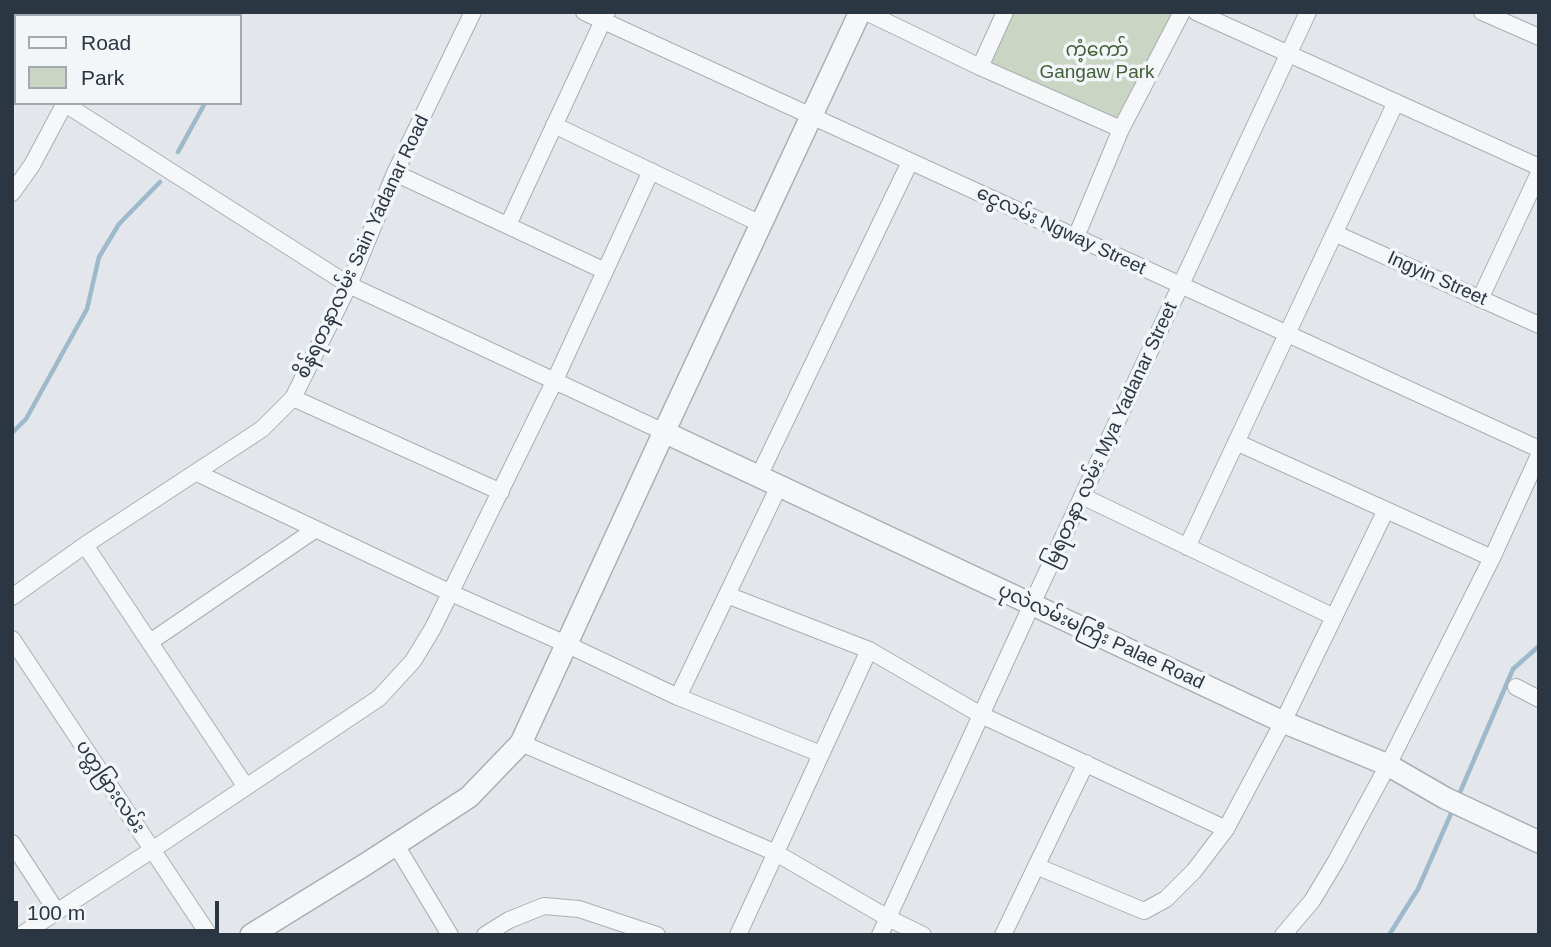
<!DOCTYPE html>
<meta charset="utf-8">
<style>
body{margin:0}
#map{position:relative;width:1551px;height:947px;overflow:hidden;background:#e3e7eb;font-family:Arial,sans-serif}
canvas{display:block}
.frame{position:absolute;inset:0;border:14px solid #2b3643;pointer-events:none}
.legend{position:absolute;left:14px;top:14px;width:228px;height:91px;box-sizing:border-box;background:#f3f6f8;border:2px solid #a3a9b0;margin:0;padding:9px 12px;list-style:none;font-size:21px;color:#2b3643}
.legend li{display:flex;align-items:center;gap:14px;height:35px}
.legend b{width:35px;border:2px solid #a3a9b0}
.scale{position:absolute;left:14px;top:901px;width:205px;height:32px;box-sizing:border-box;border:4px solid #2b3643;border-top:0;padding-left:9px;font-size:21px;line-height:24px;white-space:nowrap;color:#2b3643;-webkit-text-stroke:5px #f3f6f8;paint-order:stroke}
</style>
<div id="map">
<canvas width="1551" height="947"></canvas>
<div class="frame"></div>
<ul class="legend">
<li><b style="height:9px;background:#f6f7f9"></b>Road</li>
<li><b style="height:19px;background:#cad5c4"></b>Park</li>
</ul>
<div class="scale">100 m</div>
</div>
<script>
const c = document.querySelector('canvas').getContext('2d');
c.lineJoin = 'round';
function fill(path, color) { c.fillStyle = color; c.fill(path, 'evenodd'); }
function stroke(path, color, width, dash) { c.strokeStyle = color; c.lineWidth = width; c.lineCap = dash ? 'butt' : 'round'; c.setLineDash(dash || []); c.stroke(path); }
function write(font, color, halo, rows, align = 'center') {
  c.font = font + ' Arial,"Noto Sans Myanmar",sans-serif'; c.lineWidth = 7; c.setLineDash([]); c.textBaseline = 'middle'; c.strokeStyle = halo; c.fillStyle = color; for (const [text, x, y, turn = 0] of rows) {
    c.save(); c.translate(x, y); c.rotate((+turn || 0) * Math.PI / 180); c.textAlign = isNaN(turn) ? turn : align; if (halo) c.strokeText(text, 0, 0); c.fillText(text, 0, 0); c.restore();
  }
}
fill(new Path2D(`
 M 1009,12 L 1176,12 L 1121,129 L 984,65 Z`), '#cad5c4');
stroke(new Path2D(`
 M 179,12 L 180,16
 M 178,152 L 205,103
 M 12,433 L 26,419 L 87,309 L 99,257 L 119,224 L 160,182
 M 1458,797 L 1513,669 L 1539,646
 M 1389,935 L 1418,889 L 1453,809`), '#9eb9cb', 4.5);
const minor = new Path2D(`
 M 60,12 L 61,16
 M 584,12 L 1539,449
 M 866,12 L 980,67 L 1121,129
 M 1196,12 L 1539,167
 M 1482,12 L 1539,37
 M 980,67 L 1005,12
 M 65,104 L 349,285 L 664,432
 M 554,125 L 761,224
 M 395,173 L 605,271
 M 12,193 L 32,165 L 65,103
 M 508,225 L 607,12
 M 1334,233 L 1539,325
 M 1076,237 L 1121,129 L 1182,12
 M 1480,299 L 1539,173
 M 293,398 L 501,492
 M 1236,442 L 1492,558
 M 197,473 L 451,593 L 566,644 L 678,697 L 821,754
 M 759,476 L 910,162
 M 1082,496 L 1334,617
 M 85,545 L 246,787
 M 1187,547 L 1396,102
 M 727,595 L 869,650 L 981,715 L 1226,829
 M 12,597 L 85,545 L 262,429 L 293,398 L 349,285 L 395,173 L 473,12
 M 12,639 L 209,935
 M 150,642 L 316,529
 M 1516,687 L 1539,699
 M 678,697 L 779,486
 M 521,743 L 776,853 L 888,918 L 923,935
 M 12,843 L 57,912
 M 396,845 L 450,935
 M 1036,866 L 1144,911 L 1166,899 L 1194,871 L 1226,829 L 1283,722 L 1386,510
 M 21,935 L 152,850 L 379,698 L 413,661 L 433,628 L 555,380 L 651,171
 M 485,935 L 509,920 L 544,906 L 579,909 L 657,935
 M 738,935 L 869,650
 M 880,935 L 1032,604 L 1308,12
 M 1003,935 L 1086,763
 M 1283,935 L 1312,901 L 1336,861 L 1388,765 L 1492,558 L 1539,455`);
const tertiary = new Path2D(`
 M 664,432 L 1283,722 L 1388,765 L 1445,798 L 1539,842
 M 251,935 L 366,864 L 469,797 L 521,743 L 664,432 L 860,12`);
stroke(minor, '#a8aeb5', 18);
stroke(tertiary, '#a8aeb5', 24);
stroke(minor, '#f6f7f9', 16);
stroke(tertiary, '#f6f7f9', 21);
write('19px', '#445f38', '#f3f6f8', [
 ["ကံ့ကော်",1097,51],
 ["Gangaw Park",1097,73]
]);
write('19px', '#2b3643', '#f3f6f8', [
 ["ငွေလမ်း Ngway Street",1061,231,25],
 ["စိန်ရတနာလမ်း Sain Yadanar Road",363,247,-65],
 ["Ingyin Street",1437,279,24],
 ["မြရတနာ လမ်း Mya Yadanar Street",1111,435,-65],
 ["ပုလဲလမ်းမကြီး Palae Road",1101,637,25],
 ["ပတ္တမြားလမ်း",110,787,56]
]);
</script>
